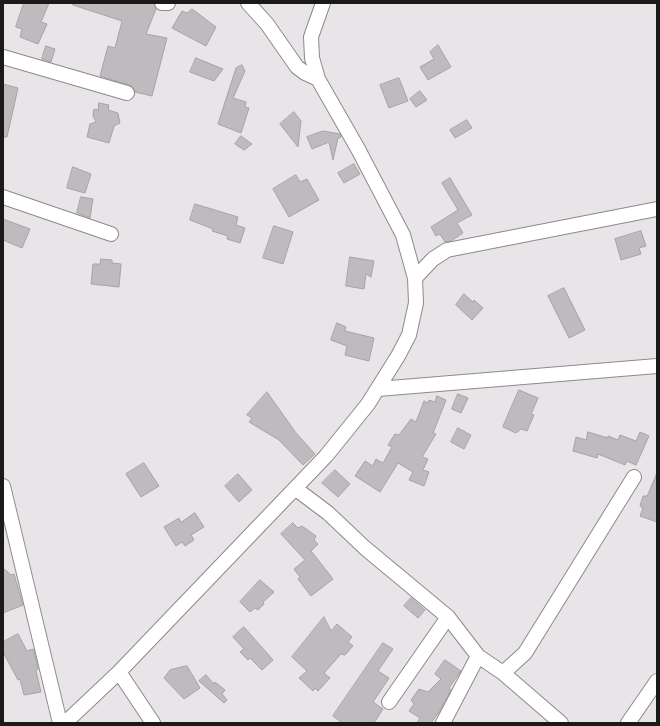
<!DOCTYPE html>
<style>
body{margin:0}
#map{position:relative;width:660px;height:726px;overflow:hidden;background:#e8e4e8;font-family:Helvetica,sans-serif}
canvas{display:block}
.frame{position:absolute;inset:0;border:4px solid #1b1a1b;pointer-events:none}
</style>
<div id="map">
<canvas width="660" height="726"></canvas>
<div class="frame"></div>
</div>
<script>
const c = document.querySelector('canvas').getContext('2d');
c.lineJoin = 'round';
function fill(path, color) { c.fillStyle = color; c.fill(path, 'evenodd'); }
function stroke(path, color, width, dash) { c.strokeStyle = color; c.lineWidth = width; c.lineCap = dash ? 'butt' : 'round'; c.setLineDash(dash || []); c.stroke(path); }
const building = new Path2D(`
 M 24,3 L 49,3 L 41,22 L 47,24 L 38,44 L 20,37 L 22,29 L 16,27 Z
 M 74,3 L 154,3 L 156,9 L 146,34 L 167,38 L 152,96 L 135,92 L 133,87 L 129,85 L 100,76 L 108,46 L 115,48 L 122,21 L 73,5 Z
 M 192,9 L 216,27 L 206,46 L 172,28 L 182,11 L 187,13 Z
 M 438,45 L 451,67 L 428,80 L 420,67 L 434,59 L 430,52 Z
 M 46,46 L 55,49 L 51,62 L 42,59 Z
 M 196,58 L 223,69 L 214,81 L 190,72 Z
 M 242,65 L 245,71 L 233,98 L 246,102 L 245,107 L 249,108 L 241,133 L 218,124 L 236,68 Z
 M 399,78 L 408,101 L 389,108 L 380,85 Z
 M 3,84 L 18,88 L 7,137 L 3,137 Z
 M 420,91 L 427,100 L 416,107 L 410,99 Z
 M 99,103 L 109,105 L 108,110 L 118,113 L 120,123 L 114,126 L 109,143 L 87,137 L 90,124 L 96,122 L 93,116 L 94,109 L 98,110 Z
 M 294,112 L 301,121 L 298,147 L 280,124 Z
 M 467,120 L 472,128 L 455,138 L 450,130 Z
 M 323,131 L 340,134 L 341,137 L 338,138 L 333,160 L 329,142 L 312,149 L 307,137 Z
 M 241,136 L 252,144 L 244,150 L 235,144 Z
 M 354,164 L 360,174 L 344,183 L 338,173 Z
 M 73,167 L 91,174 L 85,193 L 67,188 Z
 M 296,175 L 300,182 L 307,179 L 319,200 L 289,217 L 273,189 Z
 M 450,178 L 472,215 L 457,223 L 463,233 L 451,241 L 445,242 L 440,234 L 436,236 L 431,227 L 458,210 L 442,183 Z
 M 81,197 L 93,199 L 90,218 L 77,213 Z
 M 195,204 L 238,217 L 236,225 L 245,228 L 240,243 L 227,239 L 228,236 L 212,231 L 213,229 L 190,220 Z
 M 3,219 L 30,229 L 22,248 L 3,240 Z
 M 274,226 L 293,232 L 283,264 L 263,258 Z
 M 641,231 L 646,246 L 639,248 L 641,254 L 621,260 L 615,239 Z
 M 350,257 L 374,261 L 371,277 L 366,274 L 364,289 L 346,286 Z
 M 101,259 L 112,260 L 112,263 L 121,264 L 119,287 L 91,284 L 93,264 L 100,264 Z
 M 564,288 L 585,330 L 569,338 L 548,296 Z
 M 464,294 L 473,302 L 474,300 L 483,308 L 472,320 L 456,305 Z
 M 337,323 L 346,327 L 345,331 L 374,338 L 369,361 L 345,355 L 347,346 L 331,340 Z
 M 519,390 L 538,398 L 531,414 L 534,415 L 527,431 L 521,429 L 516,433 L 503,427 Z
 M 267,392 L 296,433 L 315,454 L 303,465 L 279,440 L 249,422 L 252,418 L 247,415 Z
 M 458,394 L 468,398 L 461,413 L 452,409 Z
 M 437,396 L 446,400 L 433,433 L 436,434 L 422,457 L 428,459 L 423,470 L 429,472 L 424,486 L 409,480 L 413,472 L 398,463 L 380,492 L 355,476 L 365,461 L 373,466 L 376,459 L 383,463 L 392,447 L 388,445 L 395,434 L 399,435 L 411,419 L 416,422 L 424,401 L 428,403 L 429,400 L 435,402 Z
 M 458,428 L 471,435 L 464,449 L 451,442 Z
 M 588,432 L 608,438 L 608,436 L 618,440 L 620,435 L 636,441 L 640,432 L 649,436 L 636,465 L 627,461 L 625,465 L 598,454 L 597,458 L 573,451 L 576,437 L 586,440 Z
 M 144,463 L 159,486 L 141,497 L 126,474 Z
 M 335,470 L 350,484 L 338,497 L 322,483 Z
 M 657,473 L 657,522 L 640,516 L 643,508 L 640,506 L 643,496 L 647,496 Z
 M 238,474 L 252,490 L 239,502 L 225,486 Z
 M 195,513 L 204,527 L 191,535 L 194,540 L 185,546 L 182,542 L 176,546 L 164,527 L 179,518 L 181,522 Z
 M 293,523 L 298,528 L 302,526 L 316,536 L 314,540 L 318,544 L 311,551 L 333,579 L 311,596 L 298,579 L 300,577 L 294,569 L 305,560 L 281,534 Z
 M 3,568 L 11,575 L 14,574 L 23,605 L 3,613 Z
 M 260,580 L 274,592 L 263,602 L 264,604 L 258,610 L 255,608 L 250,612 L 240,602 Z
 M 411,598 L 425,610 L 418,618 L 404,606 Z
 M 324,617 L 331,631 L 337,624 L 352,637 L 348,642 L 353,646 L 345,655 L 341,654 L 324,673 L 330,678 L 318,691 L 315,688 L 313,691 L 299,678 L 307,671 L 292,657 Z
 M 244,627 L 273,660 L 262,670 L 250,658 L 248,660 L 240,652 L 244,649 L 233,637 Z
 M 18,634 L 27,651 L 33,649 L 34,651 L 38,669 L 36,671 L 41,692 L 24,695 L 20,679 L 18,680 L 3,652 L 3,642 Z
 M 383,643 L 393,649 L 378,671 L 389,678 L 373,702 L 383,709 L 374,723 L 342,723 L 333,716 Z
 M 445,660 L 461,671 L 449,688 L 451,690 L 439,712 L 431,723 L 417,723 L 420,718 L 409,711 L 414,704 L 411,700 L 419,689 L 428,692 L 441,679 L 435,674 Z
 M 187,666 L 200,688 L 184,699 L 164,678 L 170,670 Z
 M 206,675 L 214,684 L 215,682 L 225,690 L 222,694 L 227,700 L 224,703 L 199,681 Z`);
fill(building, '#bebabe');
stroke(building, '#a6a2a6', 1);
const minor = new Path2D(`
 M 162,3 L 168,3
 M 248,3 L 267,24 L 297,67 L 305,73 L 318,79
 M 3,57 L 127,93
 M 3,197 L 111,234
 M 415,278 L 433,259 L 447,250 L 657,209
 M 378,389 L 657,366
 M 3,486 L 60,723
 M 296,489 L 328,513 L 365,548 L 448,617 L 478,656
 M 119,672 L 153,723
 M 503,673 L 525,653 L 634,477
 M 389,702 L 448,617
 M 65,723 L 119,672 L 326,456 L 368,404 L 398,356 L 409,335 L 416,303 L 415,278 L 403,235 L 358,149 L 318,79 L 312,58 L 311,37 L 323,3
 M 443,723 L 478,656 L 503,673 L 561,723
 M 628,723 L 657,681`);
stroke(minor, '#8d898d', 16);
stroke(minor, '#fff', 14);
</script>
